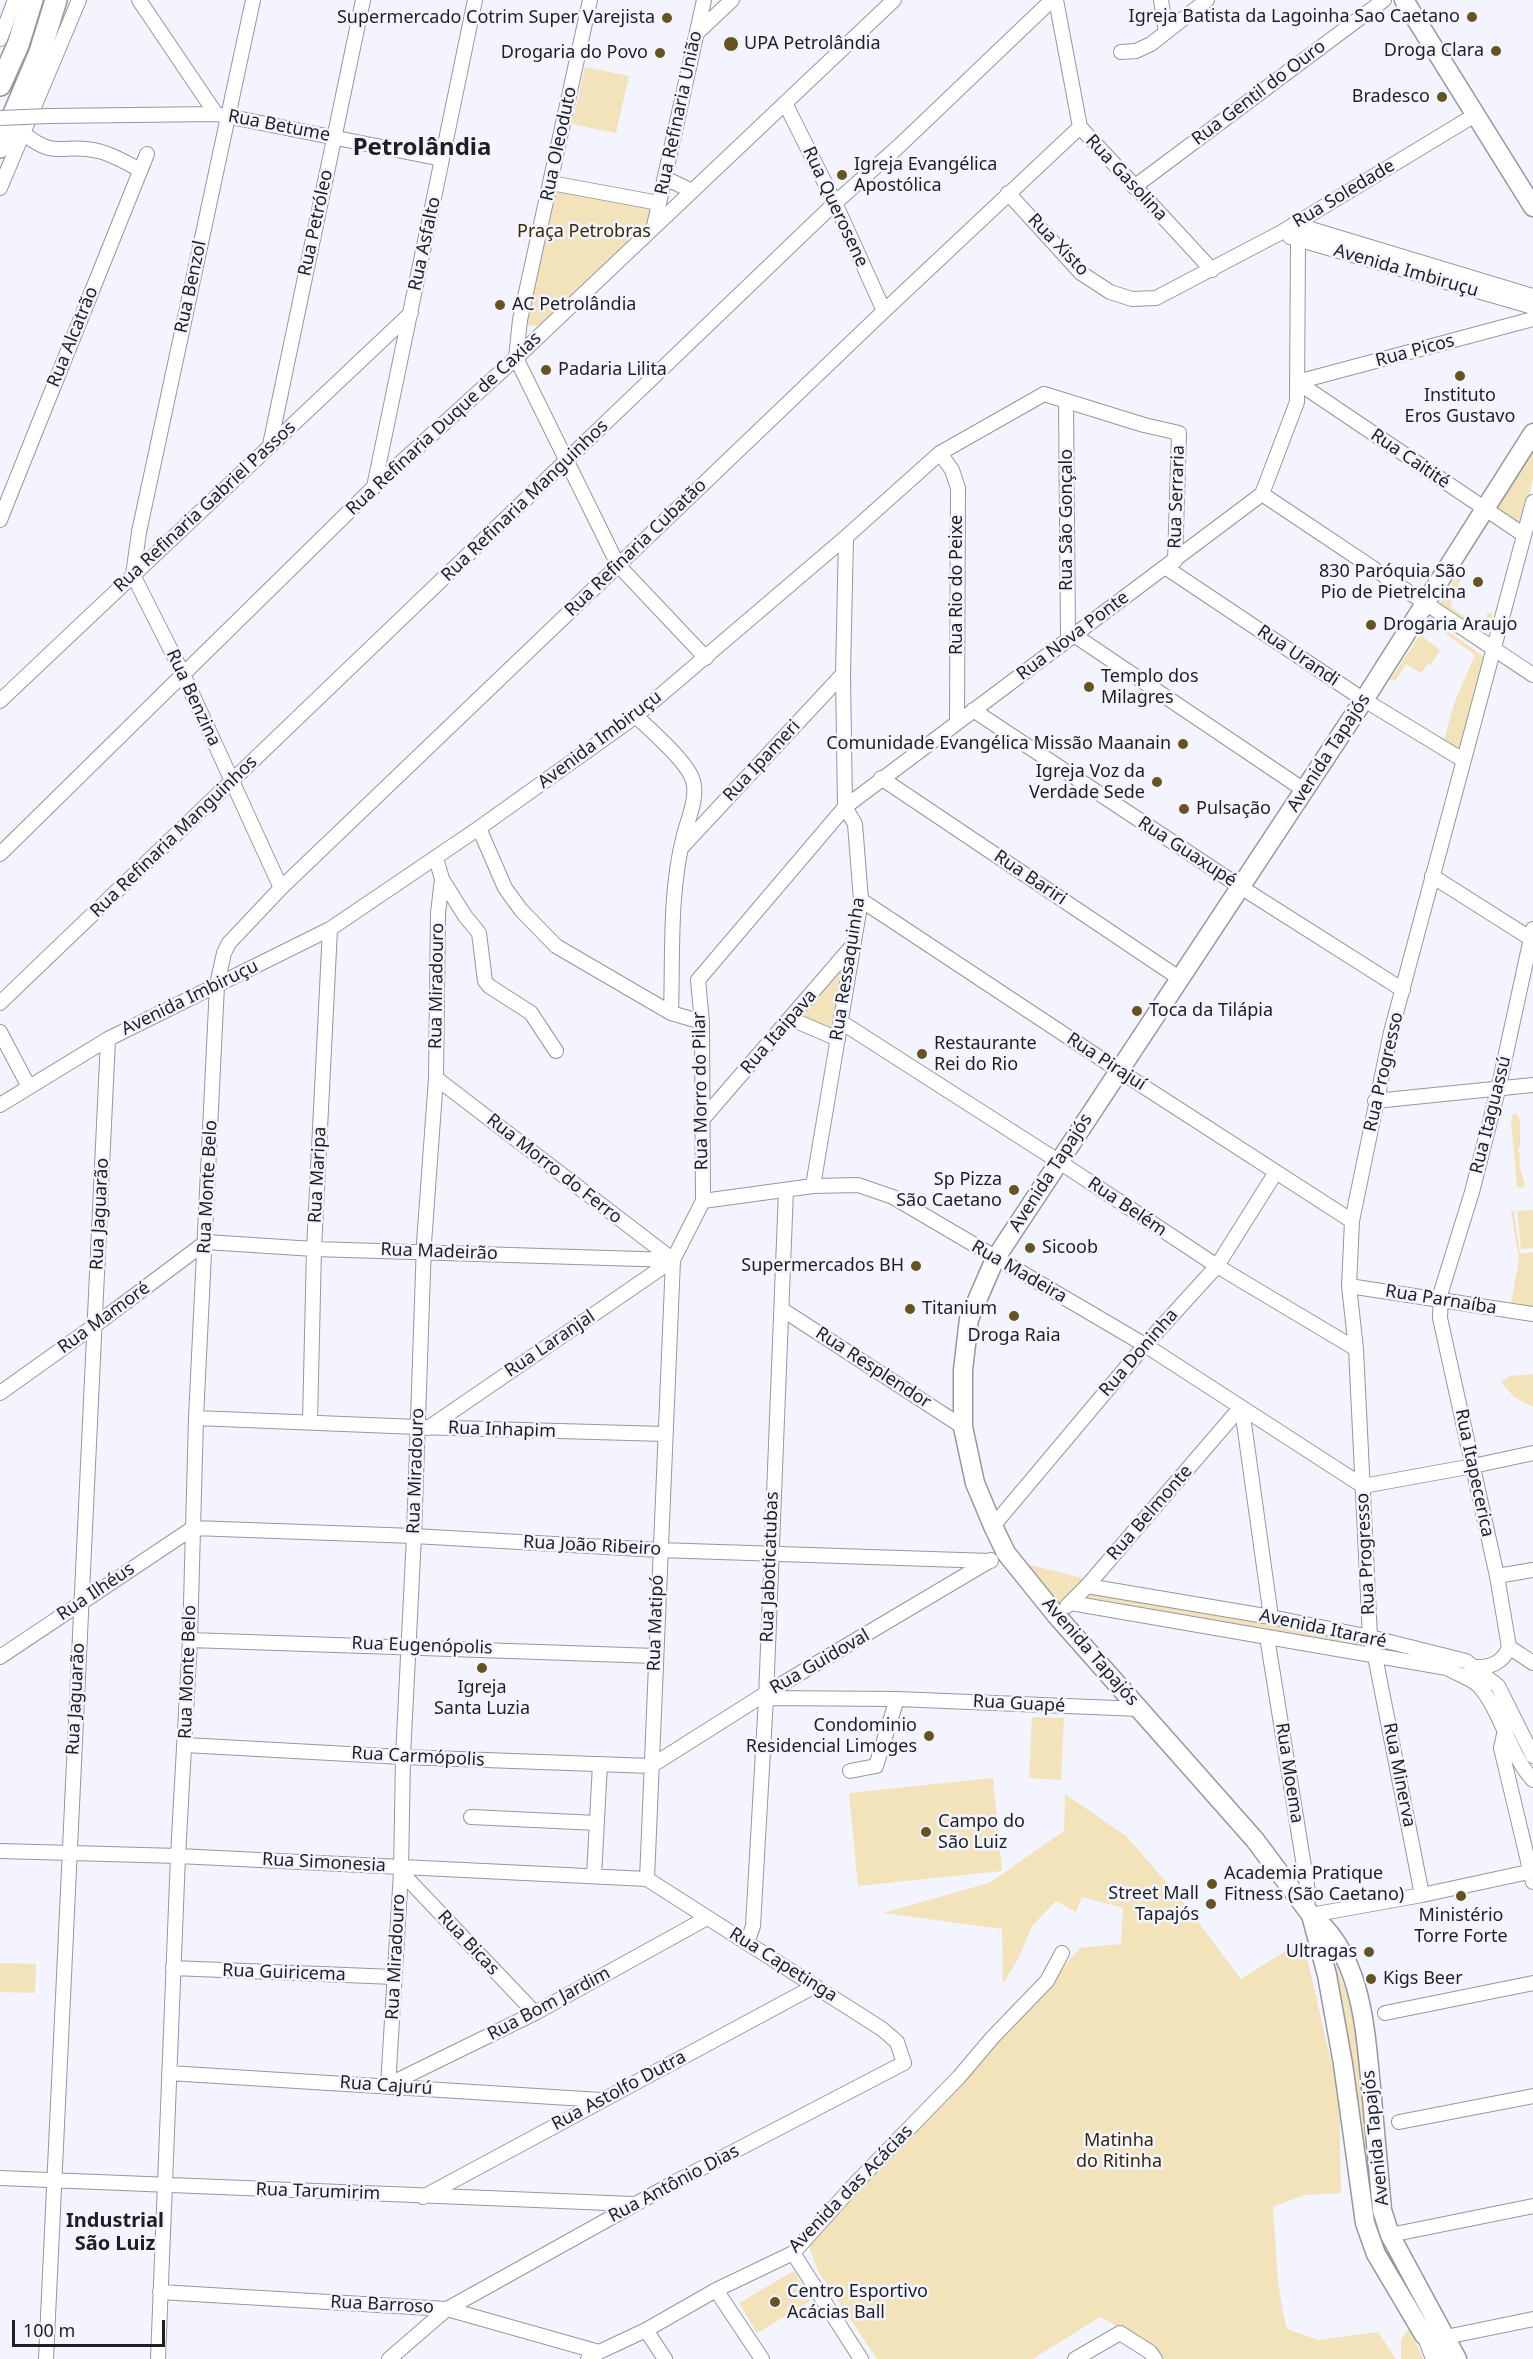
<!DOCTYPE html>
<meta charset="utf-8">
<style>
body{margin:0}
#map{position:relative;width:1533px;height:2359px;overflow:hidden;background:#f3f4fe;font-family:"Noto Sans",sans-serif}
canvas{display:block}
.scale{position:absolute;left:12px;top:2320px;width:153px;height:27px;box-sizing:border-box;border:3px solid #1f1f23;border-top:0;padding-left:8px;font-size:18px;line-height:21px;white-space:nowrap;color:#1f1f23;-webkit-text-stroke:4px #f3f4fe;paint-order:stroke}
</style>
<div id="map">
<canvas width="1533" height="2359"></canvas>
<div class="scale">100 m</div>
</div>
<script>
const c = document.querySelector('canvas').getContext('2d');
c.lineJoin = 'round';
function fill(path, color) { c.fillStyle = color; c.fill(path, 'evenodd'); }
function stroke(path, color, width, dash) { c.strokeStyle = color; c.lineWidth = width; c.lineCap = dash ? 'butt' : 'round'; c.setLineDash(dash || []); c.stroke(path); }
function write(font, color, halo, rows, align = 'center') {
  c.font = font + ' "Noto Sans",sans-serif'; c.lineWidth = 5; c.setLineDash([]); c.textBaseline = 'middle'; c.strokeStyle = halo; c.fillStyle = color; for (const [text, x, y, turn = 0] of rows) {
    c.save(); c.translate(x, y); c.rotate((+turn || 0) * Math.PI / 180); c.textAlign = isNaN(turn) ? turn : align; if (halo) c.strokeText(text, 0, 0); c.fillText(text, 0, 0); c.restore();
  }
}
fill(new Path2D(`
 M 585,67 L 629,76 L 616,133 L 572,124 Z
 M 553,185 L 652,206 L 648,227 L 540,327 L 529,325 L 523,319 Z
 M 1533,449 L 1533,478 L 1522,527 L 1495,510 Z
 M 1458,573 L 1462,577 L 1450,606 C 1461,614 1471,623 1485,621 L 1488,612 L 1493,614 L 1487,634 L 1439,604 Z
 M 1425,614 L 1487,659 L 1462,750 L 1454,750 L 1404,717 L 1444,739 L 1455,701 L 1475,655 L 1431,623 L 1423,637 L 1440,650 L 1431,665 L 1428,663 L 1421,673 L 1406,664 L 1395,681 L 1384,679 L 1385,677 L 1392,677 L 1419,636 L 1412,635 Z
 M 853,948 L 837,1037 L 795,1019 Z
 M 1516,1113 L 1520,1120 L 1520,1147 L 1518,1149 L 1521,1158 L 1519,1160 L 1521,1163 L 1519,1165 L 1525,1185 L 1523,1188 L 1517,1187 L 1511,1121 L 1512,1115 Z
 M 1533,1210 L 1533,1248 L 1521,1249 L 1517,1211 Z
 M 1511,1211 L 1514,1211 L 1520,1254 L 1533,1252 L 1533,1307 L 1511,1303 L 1519,1260 Z
 M 1533,1374 L 1533,1407 L 1514,1397 L 1501,1382 L 1510,1376 Z
 M 1019,1562 L 1082,1578 L 1095,1592 L 1360,1641 L 1360,1650 L 1091,1598 L 1055,1603 Z
 M 1032,1717 L 1064,1718 L 1061,1780 L 1029,1778 Z
 M 993,1778 L 1002,1871 L 858,1886 L 849,1793 Z
 M 1065,1794 L 1126,1836 L 1176,1893 L 1241,1979 L 1303,1940 L 1339,2096 L 1341,2193 L 1304,2195 L 1273,2207 C 1276,2247 1276,2289 1287,2329 L 1319,2340 L 1378,2332 L 1396,2359 L 1162,2359 L 1154,2346 L 1100,2317 L 1033,2359 L 877,2359 L 818,2271 L 808,2244 L 972,2072 L 1080,1948 L 1121,1944 L 1123,1908 L 1082,1897 L 1076,1912 L 1056,1901 L 1032,1926 L 1019,1957 L 1003,1984 L 1002,1929 L 883,1913 L 989,1883 L 1064,1831 Z
 M 1330,1951 L 1354,2011 L 1365,2114 L 1366,2156 L 1348,2039 Z
 M 0,1963 L 36,1964 L 35,1993 L 0,1992 Z
 M 1371,2188 L 1432,2325 L 1426,2325 L 1402,2288 L 1377,2236 L 1369,2194 Z
 M 794,2271 L 811,2301 L 757,2333 L 739,2303 Z
 M 1409,2329 L 1424,2359 L 1401,2359 L 1401,2339 Z`), '#f2e3bb');
const minor = new Path2D(`
 M 139,0 L 216,114
 M 1056,0 L 1080,127 L 1212,270
 M 1161,0 L 1166,32
 M 697,33 L 732,0
 M 0,39 L 15,0
 M 1121,52 L 1136,51 L 1151,44 L 1207,0
 M 785,103 L 835,203 L 884,311
 M 49,116 L 216,114 L 442,159
 M 23,133 C 57,161 63,142 98,151 C 112,154 127,163 140,170
 M 665,178 L 692,191
 M 551,183 L 659,203
 M 1134,187 L 1384,0
 M 0,188 L 79,0
 M 1008,193 L 1081,273 L 1110,292 L 1132,299 L 1156,298 L 1280,233 L 1475,115
 M 654,226 L 704,0
 M 1290,237 L 1533,307
 M 516,358 L 520,320 L 590,0
 M 516,358 L 618,565 L 706,658
 M 1297,382 L 1524,535
 M 1297,382 L 1533,319
 M 1066,401 L 1068,639
 M 270,445 L 363,0
 M 940,453 L 952,470 L 958,488 L 957,722
 M 374,487 L 475,0
 M 1262,494 L 1533,675
 M 0,520 L 147,154
 M 1165,567 L 1361,698 L 1463,760
 M 133,575 L 139,532 L 253,0
 M 133,575 L 183,674 L 281,888
 M 1074,635 L 1304,790
 M 0,701 L 411,313
 M 973,710 L 1239,886 L 1403,990
 M 636,716 C 651,731 688,762 693,781 C 698,797 688,819 684,835 C 669,892 673,954 671,1013
 M 881,778 L 1179,978
 M 479,828 L 505,888 L 521,910 L 556,946 L 671,1013 L 702,1022
 M 682,847 L 843,674
 M 0,854 L 374,487 L 516,358 L 894,0
 M 1432,876 L 1533,940
 M 442,879 L 465,916 L 479,933 L 485,981 L 489,986 L 531,1013 L 556,1051
 M 861,900 L 1118,1070 L 1352,1221
 M 0,1003 L 835,203 L 899,146 L 1052,0
 M 791,1019 L 838,1039
 M 841,1022 L 1058,1161 L 1217,1266 L 1356,1349
 M 0,1032 L 29,1087
 M 436,1078 L 672,1259
 M 1375,1101 L 1533,1085
 M 0,1105 L 108,1039 L 330,929 L 479,828 L 636,716 L 846,537 L 940,453 L 1044,394 L 1144,425 L 1179,433 L 1175,561
 M 702,1120 L 853,945
 M 813,1186 L 861,900 L 855,824 L 845,807 L 843,674 L 846,537
 M 703,1201 L 813,1186 L 858,1185 L 893,1197 L 1145,1345 L 1363,1486
 M 206,1242 L 314,1249 L 673,1260
 M 1349,1286 L 1533,1314
 M 783,1310 L 963,1427
 M 0,1393 L 94,1326 L 206,1242
 M 1242,1409 L 1271,1617
 M 196,1418 L 417,1427 L 665,1434
 M 310,1422 L 314,1249 L 330,929
 M 428,1428 L 673,1260
 M 1363,1486 L 1473,1466 L 1533,1453
 M 993,1526 L 1145,1345 L 1217,1266 L 1276,1172
 M 1497,1576 L 1533,1570
 M 1087,1586 L 1271,1617 L 1370,1637 L 1466,1661 L 1498,1686 L 1533,1756
 M 1071,1603 L 1447,1668 C 1457,1674 1473,1679 1480,1687 C 1503,1715 1509,1754 1533,1780
 M 1067,1606 L 1087,1586 L 1240,1408
 M 1267,1637 L 1308,1891 L 1307,1909
 M 190,1640 L 655,1656
 M 1509,1647 L 1497,1576 L 1440,1318 L 1441,1292 L 1472,1192 L 1498,1090 L 1533,929
 M 1509,1647 L 1533,1663
 M 0,1657 L 193,1528 L 414,1536 L 659,1550 L 991,1561
 M 1475,1667 C 1490,1668 1504,1662 1509,1647
 M 766,1698 L 897,1699 L 1140,1709
 M 1505,1730 L 1501,1748 L 1533,1882
 M 185,1745 L 403,1757 L 651,1766
 M 651,1766 L 765,1694 L 991,1560
 M 850,1771 L 876,1766 L 897,1699
 M 471,1817 L 597,1823
 M 0,1851 L 178,1856 L 647,1879 L 882,2029 L 897,2042 L 904,2063 L 677,2181 L 447,2309 L 389,2359
 M 401,1872 L 535,2013
 M 594,1876 L 600,1764
 M 647,1879 L 673,1260 L 703,1201 L 702,1022 L 698,980 L 845,807 L 1262,494 L 1297,402 L 1298,240 L 1294,224 L 1533,296
 M 1422,1895 L 1375,1656 L 1370,1637 L 1356,1349 L 1349,1286 L 1352,1221 L 1391,1032 L 1533,502
 M 1311,1915 L 1422,1895 L 1533,1871
 M 747,1943 L 753,1926 L 766,1698 L 786,1190
 M 173,1968 L 394,1977
 M 1385,2013 L 1533,1983
 M 169,2073 L 601,2100
 M 388,2085 L 535,2013 L 707,1918
 M 388,2086 L 401,1872 L 403,1757 L 414,1536 L 424,1243 L 436,1078 L 438,913 L 442,879 L 436,858
 M 1399,2122 L 1533,2096
 M 0,2178 L 633,2204
 M 423,2197 L 815,1986
 M 1390,2235 L 1533,2206
 M 793,2253 L 861,2359
 M 716,2290 L 762,2359
 M 160,2292 L 447,2309 L 599,2352
 M 646,2330 L 665,2359
 M 1425,2337 L 1433,2359
 M 1446,2337 L 1533,2319
 M 46,2359 L 108,1039
 M 158,2359 L 178,1856 L 190,1640 L 196,1418 L 217,985 L 224,953 L 229,943 L 281,888 L 884,311 L 1080,127
 M 588,2359 L 599,2352 L 646,2330 L 716,2290 L 793,2253 L 854,2185 L 959,2077 L 992,2038 L 1047,1981 L 1062,1953
 M 1075,2359 L 1120,2333 L 1150,2352 L 1155,2359`);
const major = new Path2D(`
 M 1404,0 L 1533,207
 M 1311,1915 C 1362,1955 1365,2028 1371,2087 C 1375,2128 1378,2169 1382,2210 L 1390,2235 L 1457,2359
 M 1451,2359 L 1424,2335 L 1376,2254 L 1365,2223 L 1343,2064 L 1327,1975 L 1311,1915 L 1255,1840 L 1056,1615 L 1006,1553 L 993,1526 L 975,1483 L 963,1427 L 963,1370 L 969,1319 L 995,1259 L 1369,692 L 1533,433`);
const highway = new Path2D(`
 M 0,85 L 18,45 L 32,0
 M 0,147 L 40,52 L 56,0`);
stroke(minor, '#9697a1', 16);
stroke(major, '#9697a1', 21);
stroke(highway, '#9697a1', 24);
stroke(minor, '#fff', 14);
stroke(major, '#fff', 18);
stroke(highway, '#fff', 21);
const minorBridge = new Path2D(`
 M 0,118 L 49,116`);
stroke(minorBridge, '#9697a1', 16, []);
stroke(minorBridge, '#fff', 14);
for (const [x, y, r, color] of [
 [1472,17,6,"#655421"],
 [667,18,6,"#655421"],
 [731,44,8,"#655421"],
 [1496,51,6,"#655421"],
 [660,53,6,"#655421"],
 [1442,97,6,"#655421"],
 [842,175,6,"#655421"],
 [500,305,6,"#655421"],
 [546,370,6,"#655421"],
 [1460,376,6,"#655421"],
 [1478,582,6,"#655421"],
 [1371,625,6,"#655421"],
 [1089,687,6,"#655421"],
 [1183,744,6,"#655421"],
 [1157,782,6,"#655421"],
 [1184,809,6,"#655421"],
 [1137,1011,6,"#655421"],
 [922,1054,6,"#655421"],
 [1014,1190,6,"#655421"],
 [1030,1248,6,"#655421"],
 [916,1266,6,"#655421"],
 [910,1309,6,"#655421"],
 [1014,1316,6,"#655421"],
 [482,1668,6,"#655421"],
 [929,1736,6,"#655421"],
 [926,1832,6,"#655421"],
 [1212,1884,6,"#655421"],
 [1461,1896,6,"#655421"],
 [1211,1904,6,"#655421"],
 [1369,1952,6,"#655421"],
 [1371,1979,6,"#655421"],
 [775,2302,6,"#655421"]
]) { const dot = new Path2D(); dot.arc(x, y, r, 0, 2 * Math.PI); c.fillStyle = color; c.fill(dot); stroke(dot, '#f3f4fe', 2); }
write('18px', '#1f1f23', '#f3f4fe', [
 ["Igreja Batista da Lagoinha Sao Caetano",1460,17,"right"],
 ["Supermercado Cotrim Super Varejista",655,18,"right"],
 ["UPA Petrolândia",744,44],
 ["Droga Clara",1484,51,"right"],
 ["Drogaria do Povo",648,53,"right"],
 ["Bradesco",1430,97,"right"],
 ["Igreja Evangélica",854,165],
 ["Apostólica",854,186],
 ["AC Petrolândia",512,305],
 ["Padaria Lilita",558,370],
 ["Instituto",1460,396,"center"],
 ["Eros Gustavo",1460,417,"center"],
 ["830 Paróquia São",1466,572,"right"],
 ["Pio de Pietrelcina",1466,593,"right"],
 ["Drogaria Araujo",1383,625],
 ["Templo dos",1101,677],
 ["Milagres",1101,698],
 ["Comunidade Evangélica Missão Maanain",1171,744,"right"],
 ["Igreja Voz da",1145,772,"right"],
 ["Verdade Sede",1145,793,"right"],
 ["Pulsação",1196,809],
 ["Toca da Tilápia",1149,1011],
 ["Restaurante",934,1044],
 ["Rei do Rio",934,1065],
 ["Sp Pizza",1002,1180,"right"],
 ["São Caetano",1002,1201,"right"],
 ["Sicoob",1042,1248],
 ["Supermercados BH",904,1266,"right"],
 ["Titanium",922,1309],
 ["Droga Raia",1014,1336,"center"],
 ["Igreja",482,1688,"center"],
 ["Santa Luzia",482,1709,"center"],
 ["Condominio",917,1726,"right"],
 ["Residencial Limoges",917,1747,"right"],
 ["Campo do",938,1822],
 ["São Luiz",938,1843],
 ["Academia Pratique",1224,1874],
 ["Fitness (São Caetano)",1224,1895],
 ["Street Mall",1199,1894,"right"],
 ["Tapajós",1199,1915,"right"],
 ["Ministério",1461,1916,"center"],
 ["Torre Forte",1461,1937,"center"],
 ["Ultragas",1357,1952,"right"],
 ["Kigs Beer",1383,1979],
 ["Centro Esportivo",787,2292],
 ["Acácias Ball",787,2313]
], 'left');
write('18px', '#1f1f23', '#f3f4fe', [
 ["Rua Gentil do Ouro",1259,93,-37],
 ["Rua Refinaria União",679,113,-78],
 ["Rua Betume",279,126,11],
 ["Rua Oleoduto",559,144,-78],
 ["Rua Gasolina",1126,178,47],
 ["Rua Soledade",1344,194,-31],
 ["Rua Querosene",835,207,65],
 ["Rua Petróleo",316,223,-78],
 ["Rua Asfalto",425,244,-78],
 ["Rua Xisto",1058,245,46],
 ["Avenida Imbiruçu",1406,271,16],
 ["Rua Benzol",191,287,-78],
 ["Rua Alcatrão",73,337,-68],
 ["Rua Picos",1415,351,-15],
 ["Rua Refinaria Duque de Caxias",444,424,-43],
 ["Rua Caitité",1410,459,34],
 ["Rua Serraria",1177,497,-88],
 ["Rua Refinaria Manguinhos",525,501,-44],
 ["Rua Refinaria Gabriel Passos",205,507,-43],
 ["Rua São Gonçalo",1067,520,-90],
 ["Rua Refinaria Cubatão",636,548,-44],
 ["Rua Rio do Peixe",957,585,-90],
 ["Rua Nova Ponte",1073,636,-37],
 ["Rua Urandi",1298,656,34],
 ["Rua Benzina",193,698,65],
 ["Avenida Imbiruçu",600,740,-37],
 ["Avenida Tapajós",1329,753,-57],
 ["Rua Ipameri",762,761,-47],
 ["Rua Refinaria Manguinhos",174,837,-44],
 ["Rua Guaxupé",1187,852,33],
 ["Rua Bariri",1030,878,34],
 ["Rua Ressaquinha",848,969,-81],
 ["Rua Miradouro",437,986,-89],
 ["Avenida Imbiruçu",190,998,-26],
 ["Rua Itaipava",779,1032,-49],
 ["Rua Pirajuí",1106,1062,33],
 ["Rua Progresso",1384,1072,-77],
 ["Rua Morro do Pilar",701,1091,-91],
 ["Rua Itaguassú",1491,1115,-76],
 ["Rua Morro do Ferro",554,1169,38],
 ["Avenida Tapajós",1051,1173,-57],
 ["Rua Maripa",318,1175,-87],
 ["Rua Monte Belo",208,1187,-87],
 ["Rua Belém",1127,1207,34],
 ["Rua Jaguarão",100,1214,-87],
 ["Rua Madeirão",439,1252,2],
 ["Rua Madeira",1019,1272,30],
 ["Rua Parnaíba",1441,1300,9],
 ["Rua Mamoré",104,1318,-36],
 ["Rua Laranjal",550,1344,-34],
 ["Rua Doninha",1139,1353,-49],
 ["Rua Resplendor",873,1368,33],
 ["Rua Inhapim",502,1430,2],
 ["Rua Miradouro",416,1471,-88],
 ["Rua Itapecerica",1474,1473,78],
 ["Rua Belmonte",1150,1513,-49],
 ["Rua João Ribeiro",592,1546,3],
 ["Rua Progresso",1366,1554,-93],
 ["Rua Jaboticatubas",770,1567,-88],
 ["Rua Ilhéus",96,1592,-34],
 ["Rua Matipó",656,1623,-88],
 ["Avenida Itararé",1323,1629,12],
 ["Rua Eugenópolis",422,1646,2],
 ["Avenida Tapajós",1090,1652,49],
 ["Rua Guidoval",820,1662,-30],
 ["Rua Monte Belo",188,1672,-88],
 ["Rua Jaguarão",76,1699,-87],
 ["Rua Guapé",1019,1704,3],
 ["Rua Carmópolis",418,1757,3],
 ["Rua Moema",1289,1773,81],
 ["Rua Minerva",1399,1775,79],
 ["Rua Simonesia",324,1863,3],
 ["Rua Bicas",468,1943,47],
 ["Rua Miradouro",396,1957,-87],
 ["Rua Capetinga",783,1965,32],
 ["Rua Guiricema",284,1973,2],
 ["Rua Bom Jardim",549,2004,-28],
 ["Rua Cajurú",386,2086,4],
 ["Rua Astolfo Dutra",619,2091,-28],
 ["Avenida Tapajós",1376,2138,-96],
 ["Rua Antônio Dias",674,2184,-28],
 ["Avenida das Acácias",851,2189,-46],
 ["Rua Tarumirim",318,2192,2],
 ["Rua Barroso",382,2305,3]
]);
write('18px', '#372b05', '#f3f4fe', [
 ["Praça Petrobras",584,232],
 ["Matinha",1119,2141],
 ["do Ritinha",1119,2162]
]);
write('bold 20px', '#1f1f23', '#f3f4fe', [
 ["Industrial",115,2221],
 ["São Luiz",115,2244]
]);
write('bold 24px', '#1f1f23', '#f3f4fe', [
 ["Petrolândia",422,148]
]);
</script>
